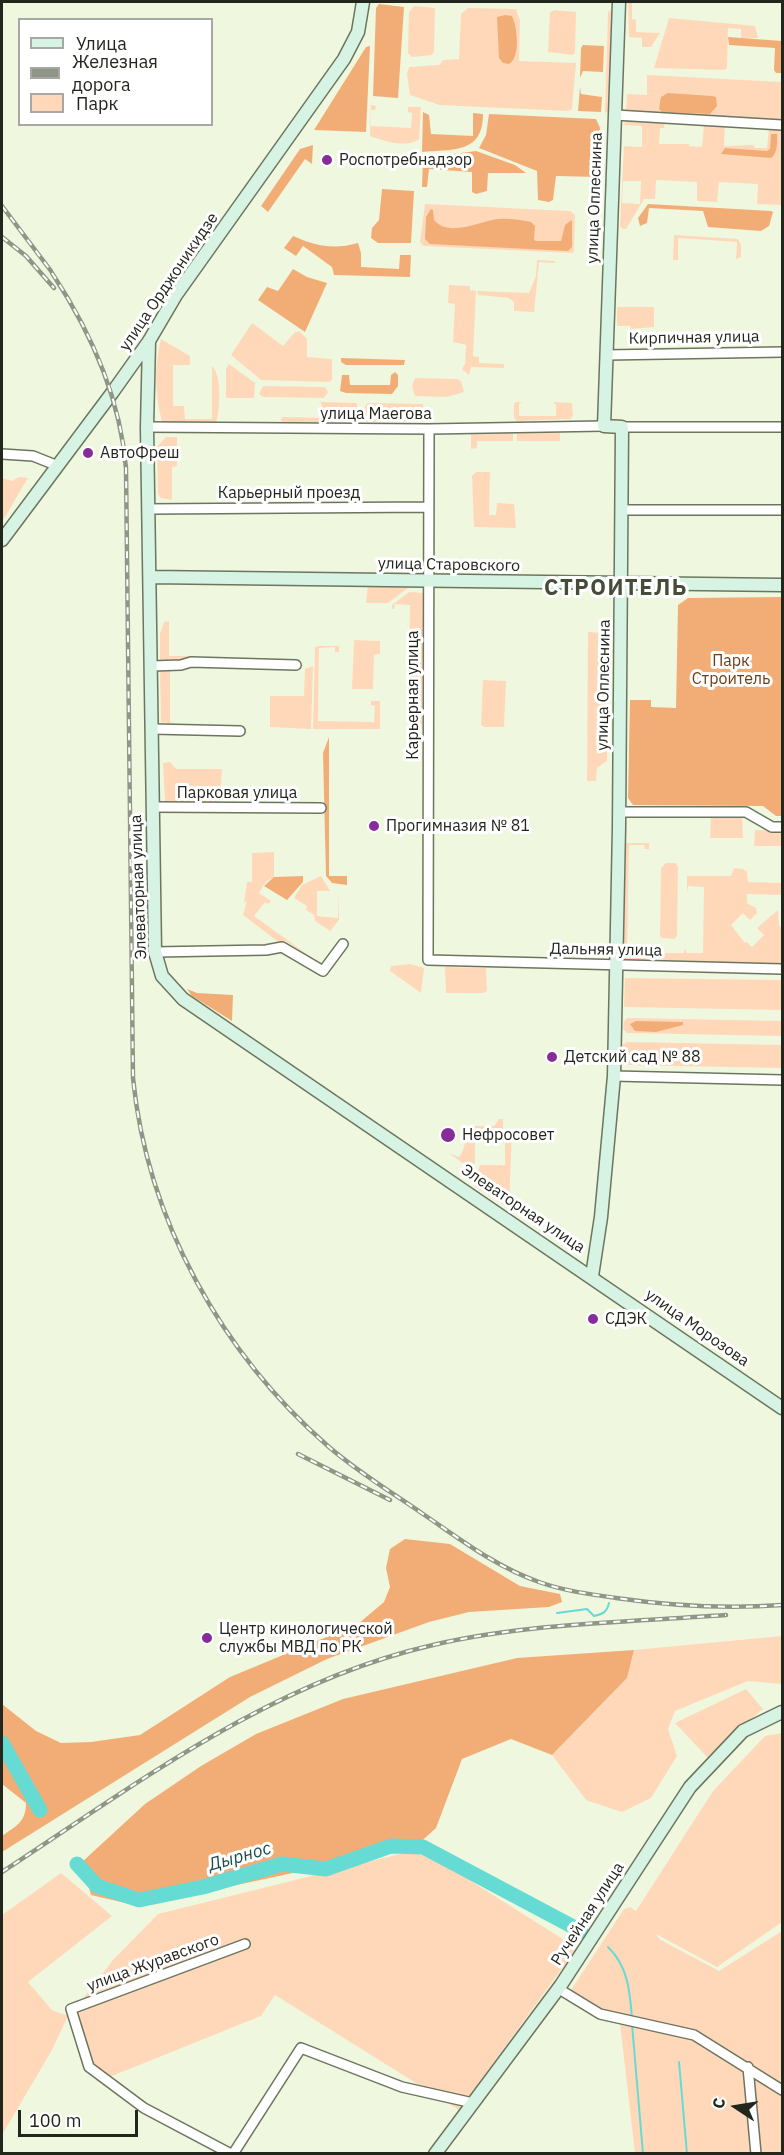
<!DOCTYPE html>
<meta charset="utf-8">
<style>
body{margin:0}
#map{position:relative;width:784px;height:2155px;overflow:hidden;background:#eff8df;font-family:"IBM Plex Sans",sans-serif}
canvas{display:block}
.frame{position:absolute;inset:0;border:3px solid #23261d;pointer-events:none}
.legend{position:absolute;left:18px;top:18px;width:195px;height:108px;box-sizing:border-box;background:#fff;border:2px solid #a7a8a5;margin:0;padding:8px 10px;list-style:none;font-size:18px;color:#23261d}
.legend li{display:flex;align-items:center;gap:12px;height:30px}
.legend b{width:30px;border:2px solid #a7a8a5}
.north{position:absolute;left:706px;top:2077px;width:60px;height:60px;-webkit-text-stroke:4px #fff;paint-order:stroke;rotate:282deg;font-size:16px;font-weight:700;line-height:24px;text-align:center;color:#23261d}
.north::after{content:'';display:block;margin:auto;width:21px;height:27px;background:#23261d;clip-path:polygon(50% 0,100% 100%,50% 72%,0 100%)}
.scale{position:absolute;left:18px;top:2110px;width:120px;height:27px;box-sizing:border-box;border:3px solid #23261d;border-top:0;padding-left:8px;font-size:18px;line-height:21px;white-space:nowrap;color:#23261d;-webkit-text-stroke:4px #fff;paint-order:stroke}
</style>
<div id="map">
<canvas width="784" height="2155"></canvas>
<div class="frame"></div>
<ul class="legend">
<li><b style="height:8px;background:#d7f3e3"></b>Улица</li>
<li><b style="height:8px;background:#909685"></b>Железная дорога</li>
<li><b style="height:16px;background:#ffd8ba"></b>Парк</li>
</ul>
<div class="north">С</div>
<div class="scale">100 m</div>
</div>
<script>
const c = document.querySelector('canvas').getContext('2d');
c.lineJoin = 'round';
function fill(path, color) { c.fillStyle = color; c.fill(path, 'evenodd'); }
function stroke(path, color, width, dash) { c.strokeStyle = color; c.lineWidth = width; c.lineCap = dash ? 'butt' : 'round'; c.setLineDash(dash || []); c.stroke(path); }
function write(font, color, halo, rows, align = 'center') {
  c.font = font + ' "IBM Plex Sans",sans-serif'; c.lineWidth = 6; c.setLineDash([]); c.textBaseline = 'middle'; c.strokeStyle = halo; c.fillStyle = color; for (const [text, x, y, turn = 0] of rows) {
    c.save(); c.translate(x, y); c.rotate((+turn || 0) * Math.PI / 180); c.textAlign = isNaN(turn) ? turn : align; if (halo) c.strokeText(text, 0, 0); c.fillText(text, 0, 0); c.restore();
  }
}
fill(new Path2D(`
 M 628,2 L 632,2 L 632,19 L 636,20 L 636,32 L 660,33 L 651,47 L 642,47 L 642,38 L 629,37 Z
 M 414,6 L 435,8 L 434,51 L 432,55 L 412,57 L 408,53 L 409,12 Z
 M 468,8 L 516,9 L 520,21 L 519,61 L 576,63 L 572,109 L 568,111 L 439,105 L 410,95 L 407,74 L 409,67 L 439,65 L 443,60 L 459,59 L 461,14 Z
 M 555,10 L 576,12 L 575,53 L 573,55 L 548,52 L 550,12 Z
 M 611,10 L 611,109 L 605,113 L 608,12 Z
 M 669,18 L 755,26 L 758,38 L 741,38 L 741,29 L 728,28 L 727,68 L 724,70 L 654,68 Z
 M 647,75 L 782,82 L 782,121 L 626,111 L 627,94 L 647,95 Z
 M 371,105 L 376,106 L 375,110 L 371,110 L 371,126 L 411,128 L 412,113 L 408,112 L 408,107 L 421,107 L 419,139 C 405,149 385,141 370,136 Z
 M 625,121 L 665,123 L 664,128 L 660,128 L 659,144 L 689,144 L 689,146 L 702,147 L 704,125 L 725,126 L 724,146 L 754,145 L 755,148 L 767,148 L 769,128 L 782,129 L 782,205 L 757,204 L 758,184 L 719,182 L 717,202 L 697,201 L 697,182 L 656,180 L 655,199 L 644,199 L 626,229 L 623,229 L 620,226 L 624,146 L 642,147 L 642,126 L 624,125 ZM 623,181 L 641,181 L 640,204 L 622,203 Z
 M 425,204 L 570,211 L 575,215 L 574,250 L 573,253 L 423,246 L 420,242 Z
 M 674,235 L 738,239 L 741,245 L 741,257 L 736,259 L 737,242 L 678,238 L 678,260 L 673,260 Z
 M 537,260 L 555,261 L 555,263 L 539,262 L 534,312 L 514,311 L 514,302 L 509,298 L 478,295 L 477,291 L 529,293 L 536,276 Z
 M 449,285 L 470,286 L 470,290 L 476,291 L 473,356 L 479,357 L 479,363 L 504,364 L 504,368 L 471,367 L 469,375 L 462,369 L 465,364 L 466,345 L 453,342 L 455,304 L 448,303 Z
 M 617,307 L 654,307 L 654,327 L 631,329 L 630,326 L 617,326 Z
 M 252,323 L 283,346 L 294,333 L 299,331 L 307,339 L 307,357 L 332,359 L 332,380 L 329,382 L 261,380 L 231,355 Z
 M 161,339 L 190,356 L 190,365 L 173,365 L 173,406 L 184,406 L 185,419 L 212,419 L 212,366 C 222,375 220,412 216,423 L 167,425 L 162,422 C 155,395 154,367 161,339 Z
 M 229,364 L 255,383 L 254,398 L 226,398 L 226,369 Z
 M 415,378 L 457,379 L 461,381 L 464,392 L 447,397 L 415,396 L 412,386 Z
 M 263,386 L 325,387 L 328,392 L 324,398 L 263,397 L 259,394 Z
 M 321,402 L 357,403 L 358,421 L 285,423 L 280,420 L 283,417 L 324,418 Z
 M 516,402 L 522,402 L 519,404 L 519,416 L 556,416 L 556,405 L 553,402 L 572,403 L 573,416 L 570,419 L 517,421 L 514,418 L 514,404 Z
 M 368,403 L 423,404 L 423,421 L 366,422 L 365,406 Z
 M 513,431 L 513,441 L 477,441 L 477,448 L 471,449 L 471,433 Z
 M 517,431 L 557,431 L 560,433 L 560,441 L 517,441 Z
 M 166,437 L 177,437 L 177,466 L 172,467 L 172,500 L 161,498 L 158,494 L 157,447 Z
 M 476,472 L 490,472 L 489,515 L 496,515 L 497,503 L 514,504 L 516,528 L 474,527 L 472,476 Z
 M 19,477 L 28,478 L 2,522 L 2,478 L 12,481 Z
 M 368,585 L 424,586 L 408,588 L 388,603 L 366,603 Z
 M 409,592 L 424,593 L 422,724 L 408,724 L 410,605 L 395,604 L 394,609 L 392,609 L 392,605 Z
 M 169,621 L 169,656 L 195,656 L 181,661 L 160,660 L 160,634 L 164,622 Z
 M 588,632 L 604,633 L 609,642 L 607,761 L 597,768 L 596,781 L 587,781 Z
 M 354,640 L 380,641 L 380,654 L 374,655 L 373,689 L 352,689 Z
 M 320,646 L 339,646 L 339,652 L 335,652 L 335,647 L 319,648 L 318,721 L 374,722 L 375,706 L 371,705 L 371,701 L 380,701 L 380,729 L 313,729 L 315,647 Z
 M 313,666 L 311,729 L 270,727 L 270,696 L 304,696 L 305,669 Z
 M 170,669 L 170,722 L 176,724 L 161,722 L 160,671 Z
 M 483,680 L 506,681 L 504,727 L 484,727 L 481,725 Z
 M 170,762 L 176,769 L 222,769 L 220,802 L 165,803 L 163,763 Z
 M 711,815 L 742,815 L 743,838 L 710,838 Z
 M 755,830 L 782,831 L 782,846 L 754,846 Z
 M 626,843 L 649,843 L 649,849 L 645,849 L 644,845 L 629,845 L 627,957 L 642,958 L 643,953 L 647,953 L 646,960 L 623,959 Z
 M 274,852 L 274,877 L 266,882 L 259,893 L 271,901 L 268,904 L 265,902 L 254,916 L 318,962 L 286,941 L 277,941 L 243,915 L 247,901 L 244,903 L 247,882 L 252,882 L 252,853 Z
 M 666,863 L 676,863 L 678,867 L 677,936 L 674,939 L 662,938 L 660,936 L 661,868 Z
 M 734,868 L 743,869 L 747,872 L 748,882 L 782,883 L 782,895 L 747,894 L 747,903 L 756,908 L 757,913 L 750,920 L 743,913 L 731,925 L 745,943 L 747,942 L 752,947 L 764,935 L 757,928 L 778,910 L 779,925 L 782,929 L 782,965 L 662,962 L 662,953 L 684,953 L 685,948 L 687,953 L 703,953 L 704,887 L 688,886 L 687,894 L 687,876 L 731,876 Z
 M 321,876 L 330,891 L 317,891 L 317,916 L 338,918 L 339,891 L 339,920 L 330,931 L 315,921 L 314,915 L 306,910 L 307,906 L 294,898 L 302,885 Z
 M 410,964 L 424,968 L 421,993 L 390,971 L 391,966 Z
 M 445,967 L 486,968 L 487,991 L 483,993 L 446,993 Z
 M 625,978 L 782,980 L 782,1010 L 624,1007 Z
 M 627,1018 L 782,1021 L 782,1036 L 627,1033 L 623,1029 L 624,1021 Z
 M 627,1042 L 782,1045 L 782,1068 L 626,1065 L 622,1063 L 622,1045 Z
 M 499,1119 L 503,1119 L 503,1129 L 482,1129 L 482,1141 L 475,1142 L 475,1162 L 470,1171 L 468,1167 L 449,1153 L 459,1157 C 467,1147 464,1136 471,1126 L 494,1126 Z
 M 505,1129 L 512,1129 L 509,1208 L 475,1187 L 474,1183 L 480,1165 L 505,1165 Z
 M 782,1636 L 782,1684 L 748,1681 L 675,1711 L 668,1729 L 677,1756 L 651,1798 L 622,1812 L 586,1800 L 552,1755 L 627,1678 L 634,1650 Z
 M 746,1689 L 763,1709 L 707,1757 L 675,1723 Z
 M 782,1733 L 782,1922 L 717,1967 L 656,1934 L 659,1939 L 719,1971 L 782,1931 L 782,2153 L 635,2153 L 619,2015 L 602,2011 L 571,1990 L 624,1909 L 630,1907 L 636,1911 L 713,1791 L 765,1736 Z
 M 420,1849 L 577,1948 L 459,2110 L 275,1995 L 261,2016 L 97,2082 L 71,2014 L 113,1960 L 158,1914 Z
 M 61,1873 L 112,1916 L 28,1982 L 52,2010 L 68,2016 L 52,2050 L 2,2135 L 2,1915 Z`), '#ffd8ba');
fill(new Path2D(`
 M 379,4 L 404,7 L 398,98 L 373,96 L 376,8 Z
 M 505,15 L 512,16 C 517,27 521,57 509,64 L 503,63 L 499,58 L 497,17 Z
 M 728,37 L 782,41 L 782,73 L 776,73 L 774,70 L 775,48 L 729,45 Z
 M 583,45 L 604,46 L 603,72 L 583,71 L 580,78 L 581,48 Z
 M 370,46 L 366,132 L 314,130 L 366,47 Z
 M 580,87 L 581,94 L 602,97 L 601,112 L 578,111 Z
 M 668,93 L 712,96 L 716,97 L 717,106 L 710,114 L 662,112 L 659,109 L 661,97 Z
 M 423,112 L 429,115 L 431,134 L 473,136 L 473,113 L 483,114 C 483,154 453,149 422,152 Z
 M 489,114 L 596,119 L 600,128 L 598,177 L 556,176 L 553,200 L 549,202 L 538,200 L 537,171 L 479,148 L 486,135 Z
 M 771,134 L 777,134 C 777,142 778,153 771,158 L 721,154 L 725,148 L 767,151 L 770,149 Z
 M 313,145 L 312,164 L 305,159 L 268,212 L 261,206 L 300,149 Z
 M 476,151 L 515,165 L 526,173 L 488,173 L 487,191 L 476,194 L 472,192 L 472,172 L 429,169 L 427,187 L 422,187 L 423,158 Z
 M 382,189 L 414,191 L 411,243 L 378,243 L 371,238 L 372,228 L 379,220 Z
 M 648,204 L 771,211 L 773,212 L 769,226 L 761,231 L 708,227 L 703,211 L 649,208 L 647,223 L 640,226 L 638,218 Z
 M 431,209 L 433,210 L 434,220 C 449,238 480,221 498,219 C 509,218 521,220 531,222 L 535,226 L 534,240 L 536,241 L 561,241 L 565,225 L 572,220 L 572,247 L 568,251 L 430,244 L 425,239 L 426,217 Z
 M 293,236 C 316,246 333,250 358,243 L 361,253 L 361,267 L 399,269 L 400,255 L 411,255 L 410,277 L 334,275 L 332,267 L 303,246 L 296,256 L 284,248 Z
 M 293,269 L 307,277 L 327,283 L 305,332 L 258,300 L 267,287 L 278,291 Z
 M 341,358 L 405,360 L 404,365 L 346,365 L 341,362 Z
 M 395,372 L 398,375 L 398,386 L 392,394 L 346,393 L 340,391 L 342,375 L 349,375 L 350,385 L 390,385 L 391,375 Z
 M 782,597 L 782,816 L 776,816 L 763,806 L 633,805 L 628,798 L 630,700 L 651,700 L 651,707 L 676,708 L 678,605 L 688,598 Z
 M 329,737 L 329,876 L 347,876 L 347,885 L 332,883 L 326,876 L 323,753 Z
 M 303,876 L 303,882 L 287,900 L 264,886 L 274,877 Z
 M 187,989 L 197,993 L 233,995 L 232,1021 L 192,996 Z
 M 636,1021 L 683,1022 L 683,1025 L 656,1032 L 635,1031 L 630,1024 Z
 M 405,1539 L 450,1544 L 520,1586 L 560,1594 L 562,1602 L 549,1607 L 469,1612 L 429,1622 L 327,1659 L 250,1697 L 2,1852 L 2,1836 C 16,1826 26,1822 26,1803 L 2,1784 L 2,1704 L 36,1731 L 61,1743 L 91,1742 L 140,1735 L 230,1677 L 358,1624 L 384,1602 L 390,1587 L 386,1568 L 390,1549 Z
 M 634,1650 L 627,1678 L 552,1755 L 511,1739 L 462,1759 L 436,1828 L 415,1847 L 138,1906 L 91,1895 L 82,1862 L 145,1804 L 201,1766 L 256,1734 L 343,1699 L 517,1658 Z`), '#f2ad77');
stroke(new Path2D(`
 M 557,1613 L 587,1609 L 594,1616 C 603,1614 607,1612 609,1603
 M 608,1947 C 628,1966 630,1992 632,2018
 M 632,2024 L 643,2154
 M 679,2062 L 687,2154`), '#65dbd4', 2);
stroke(new Path2D(`
 M 2,1743 L 40,1810
 M 77,1864 L 97,1886 L 139,1900 L 203,1887 L 282,1864 L 326,1869 L 391,1846 L 423,1847 L 581,1931`), '#65dbd4', 15);
const street = new Path2D(`
 M 615,115 L 782,125
 M 607,355 L 782,352
 M 147,427 L 429,429 L 604,426
 M 622,427 L 782,427
 M 429,429 L 428,960 L 782,969
 M 2,454 L 33,456 L 58,466
 M 149,509 L 428,507
 M 622,510 L 782,510
 M 152,666 L 181,665 L 191,662 L 296,665
 M 153,729 L 240,731
 M 153,807 L 321,808
 M 619,812 L 746,812 L 772,827 L 782,827
 M 155,952 L 266,950 L 282,947 L 323,971 L 343,944
 M 614,1076 L 782,1080
 M 559,1989 L 600,2014 L 694,2035 L 782,2090
 M 748,2067 L 756,2154
 M 231,2154 L 144,2108 L 89,2067 L 71,2009 L 245,1944
 M 233,2154 L 301,2048 L 402,2087 L 473,2103`);
const secondary = new Path2D(`
 M 149,341 L 147,427 L 155,952 L 162,976 L 183,999 L 782,1408
 M 2,540 L 112,393 L 149,341 L 176,295 L 344,59 L 358,32 L 363,2
 M 151,577 L 782,585
 M 592,1276 L 601,1217 L 614,1076 L 619,827 L 622,427 L 604,426 L 619,2
 M 435,2154 L 561,1985 L 690,1787 L 743,1731 L 782,1712`);
stroke(street, '#6c755e', 12);
stroke(secondary, '#6c755e', 15);
stroke(street, '#fff', 9);
stroke(secondary, '#d7f3e3', 12);
const rail = new Path2D(`
 M 2,206 L 51,271
 M 2,237 L 26,256 L 54,288
 M 52,273 C 91,332 120,397 126,468 L 133,1078 C 147,1220 222,1354 329,1447 C 358,1472 391,1492 423,1514 C 460,1539 496,1567 539,1582 C 564,1591 590,1594 616,1598 C 672,1606 726,1609 782,1605
 M 298,1454 L 390,1500
 M 2,1872 C 138,1783 271,1682 433,1645 C 528,1623 629,1622 726,1615`);
stroke(rail, '#909685', 4.5);
stroke(rail, '#fff', 2, [7]);
for (const [x, y, r, color] of [
 [327,160,6,"#872d99"],
 [88,453,6,"#872d99"],
 [374,826,6,"#872d99"],
 [552,1057,6,"#872d99"],
 [448,1135,8,"#872d99"],
 [593,1319,6,"#872d99"],
 [207,1638,6,"#872d99"]
]) { const dot = new Path2D(); dot.arc(x, y, r, 0, 2 * Math.PI); c.fillStyle = color; c.fill(dot); stroke(dot, '#fff', 2); }
write('16px', '#23261d', '#fff', [
 ["Роспотребнадзор",339,160],
 ["АвтоФреш",100,453],
 ["Прогимназия № 81",386,826],
 ["Детский сад № 88",564,1057],
 ["Нефросовет",462,1135],
 ["СДЭК",605,1319],
 ["Центр кинологической",219,1629],
 ["службы МВД по РК",219,1647]
], 'left');
write('16px', '#23261d', '#fff', [
 ["улица Оплеснина",595,198,-88],
 ["улица Орджоникидзе",169,282,-56],
 ["Кирпичная улица",694,338,-1],
 ["улица Маегова",376,414],
 ["Карьерный проезд",289,493],
 ["улица Старовского",449,565,1],
 ["улица Оплеснина",604,685,-89],
 ["Карьерная улица",413,695,-90],
 ["Парковая улица",237,793],
 ["Элеваторная улица",139,887,-92],
 ["Дальняя улица",606,950,1],
 ["Элеваторная улица",523,1209,34],
 ["улица Морозова",697,1328,35],
 ["Ручейная улица",588,1914,-57],
 ["улица Журавского",153,1963,-20]
]);
write('16px', '#6a3d15', '#fff', [
 ["Парк",731,661],
 ["Строитель",731,679]
]);
write('italic 18px', '#194d4b', '#fff', [
 ["Дырнос",240,1857,-16]
]);
c.letterSpacing = '1.5px';
write('bold 22px', '#454d38', '#fff', [
 ["СТРОИТЕЛЬ",616,589]
]);
c.letterSpacing = '0px';
</script>
